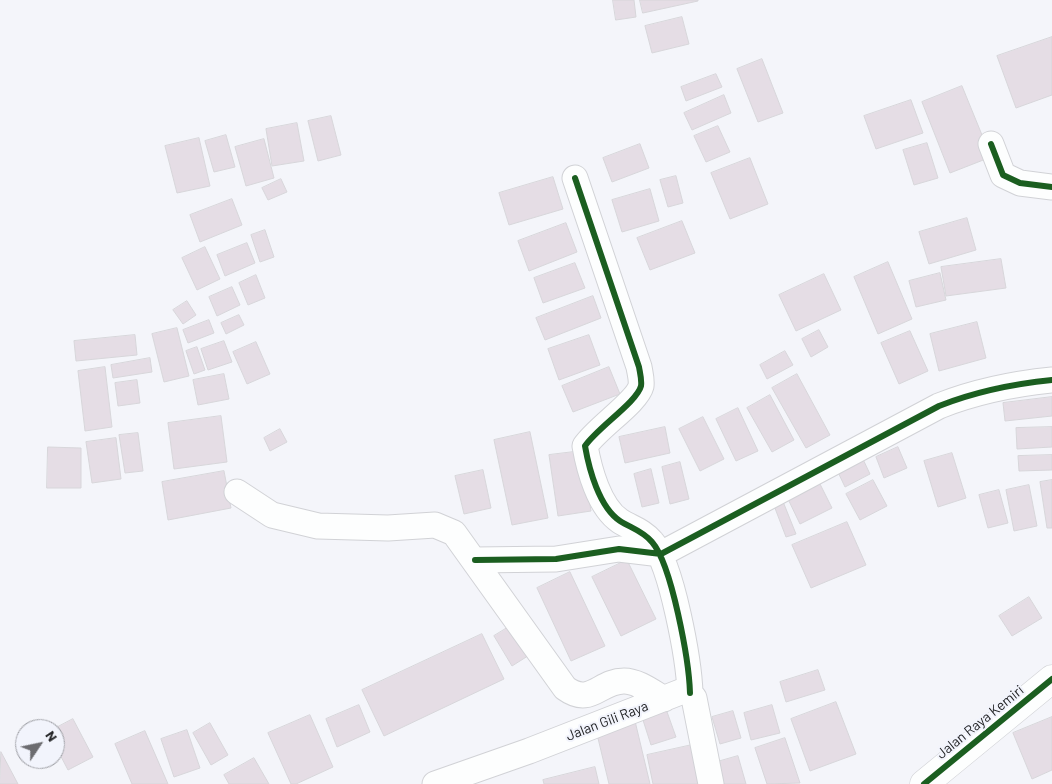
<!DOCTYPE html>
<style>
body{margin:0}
#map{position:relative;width:1052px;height:784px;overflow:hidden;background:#f4f5fa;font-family:Barlow,sans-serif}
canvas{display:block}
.north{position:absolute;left:15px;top:719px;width:50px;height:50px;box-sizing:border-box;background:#f2f4fc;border:1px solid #9fa0a6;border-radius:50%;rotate:56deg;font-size:14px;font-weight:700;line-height:20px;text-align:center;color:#222325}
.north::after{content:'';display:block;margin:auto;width:18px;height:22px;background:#6c6c70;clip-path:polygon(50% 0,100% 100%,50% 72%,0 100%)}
</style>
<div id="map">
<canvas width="1052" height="784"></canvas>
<div class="north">N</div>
</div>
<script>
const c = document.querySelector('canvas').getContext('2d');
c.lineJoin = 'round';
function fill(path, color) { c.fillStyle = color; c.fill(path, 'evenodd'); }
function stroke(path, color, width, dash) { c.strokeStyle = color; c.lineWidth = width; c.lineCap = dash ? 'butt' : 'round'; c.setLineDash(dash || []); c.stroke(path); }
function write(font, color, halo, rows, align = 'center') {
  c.font = font + ' Barlow,sans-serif'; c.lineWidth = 4; c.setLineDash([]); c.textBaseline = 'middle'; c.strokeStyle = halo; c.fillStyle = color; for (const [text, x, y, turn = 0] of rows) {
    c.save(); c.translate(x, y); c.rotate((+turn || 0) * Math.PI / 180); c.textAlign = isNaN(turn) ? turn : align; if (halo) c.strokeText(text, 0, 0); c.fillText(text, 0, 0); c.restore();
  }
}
const building = new Path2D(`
 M 613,0 L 634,0 L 636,17 L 616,20 Z
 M 640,0 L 698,0 L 698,1 L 643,13 Z
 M 682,17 L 689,44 L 652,53 L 645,26 Z
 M 1052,37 L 1052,95 L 1016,108 L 997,56 Z
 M 762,59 L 783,113 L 758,122 L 737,69 Z
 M 716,74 L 722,87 L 686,101 L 681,87 Z
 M 962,86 L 991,157 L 950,173 L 922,102 Z
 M 724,95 L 731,113 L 692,130 L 684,113 Z
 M 911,100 L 923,133 L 876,149 L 864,116 Z
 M 331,116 L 341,155 L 318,161 L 308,121 Z
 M 297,123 L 304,161 L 272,166 L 266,129 Z
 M 718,126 L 730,152 L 706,162 L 694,136 Z
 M 226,135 L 235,167 L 214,172 L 205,141 Z
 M 199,138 L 210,186 L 177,193 L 165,146 Z
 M 264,139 L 274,178 L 246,186 L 235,147 Z
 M 927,143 L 938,178 L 914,185 L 903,150 Z
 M 640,144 L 649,168 L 612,182 L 603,158 Z
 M 750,158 L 768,204 L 730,219 L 711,173 Z
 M 676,176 L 683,203 L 668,207 L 660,180 Z
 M 553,177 L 563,209 L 509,225 L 499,193 Z
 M 281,179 L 287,192 L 268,200 L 262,188 Z
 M 650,189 L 659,221 L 622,232 L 612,200 Z
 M 232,199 L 242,225 L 200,242 L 190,215 Z
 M 967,218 L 976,250 L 929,264 L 919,232 Z
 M 682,221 L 695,253 L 650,270 L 637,238 Z
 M 566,223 L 577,252 L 529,271 L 518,241 Z
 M 265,230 L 274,257 L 260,262 L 251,235 Z
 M 247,243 L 255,263 L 225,276 L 217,255 Z
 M 205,247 L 220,279 L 197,290 L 182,258 Z
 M 1001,259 L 1006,288 L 946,296 L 941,267 Z
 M 888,262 L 912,319 L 878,334 L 854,277 Z
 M 575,263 L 585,288 L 543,303 L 534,278 Z
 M 940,273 L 946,300 L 916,307 L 909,281 Z
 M 824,274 L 841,310 L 796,331 L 779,295 Z
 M 256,275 L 265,298 L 248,305 L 239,283 Z
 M 232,287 L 240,305 L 217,316 L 209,297 Z
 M 593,296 L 601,318 L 545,340 L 536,318 Z
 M 187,301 L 196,315 L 183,324 L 173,310 Z
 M 239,315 L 244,325 L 226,334 L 221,323 Z
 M 209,320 L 214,333 L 188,343 L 183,330 Z
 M 977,322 L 986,358 L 939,371 L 930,334 Z
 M 177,328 L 189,376 L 164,382 L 152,334 Z
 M 819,330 L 828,347 L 811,357 L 802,339 Z
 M 910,331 L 928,371 L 899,384 L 881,343 Z
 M 135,335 L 137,355 L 76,361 L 74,341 Z
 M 589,335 L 600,365 L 559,380 L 548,349 Z
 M 224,341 L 232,362 L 208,370 L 201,349 Z
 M 256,342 L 270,374 L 247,384 L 233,352 Z
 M 197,347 L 205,370 L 194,374 L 186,351 Z
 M 785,351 L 793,365 L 767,379 L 760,365 Z
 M 150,358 L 152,372 L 113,378 L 111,365 Z
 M 105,367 L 112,427 L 85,431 L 78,371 Z
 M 609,367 L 620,394 L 573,412 L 562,386 Z
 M 224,374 L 229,399 L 198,405 L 193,380 Z
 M 797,374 L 830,435 L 806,448 L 772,388 Z
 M 137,380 L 140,403 L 118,406 L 115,383 Z
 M 770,395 L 794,440 L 772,452 L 747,408 Z
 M 1052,397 L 1052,416 L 1005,421 L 1003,403 Z
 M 738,408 L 758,451 L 736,461 L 716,419 Z
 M 221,416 L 227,462 L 174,469 L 168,423 Z
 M 703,417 L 724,459 L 700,471 L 679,429 Z
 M 665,427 L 670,453 L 625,463 L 619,437 Z
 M 1052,427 L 1052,447 L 1017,449 L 1016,428 Z
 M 280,429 L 287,442 L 270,451 L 264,438 Z
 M 530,432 L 548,518 L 512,525 L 494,440 Z
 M 138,433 L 143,471 L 125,473 L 119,435 Z
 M 116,438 L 121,479 L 92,483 L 86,442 Z
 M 48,447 L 81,448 L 81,488 L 47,488 Z
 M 898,447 L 907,468 L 884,478 L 876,457 Z
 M 582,451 L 591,511 L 558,516 L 549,455 Z
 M 952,453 L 966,498 L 938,507 L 924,461 Z
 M 861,455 L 870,474 L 845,487 L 836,468 Z
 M 1052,455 L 1052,470 L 1019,471 L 1018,456 Z
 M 680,462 L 689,499 L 670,504 L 662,467 Z
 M 651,469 L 659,503 L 642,507 L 634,474 Z
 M 483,470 L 491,508 L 464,514 L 455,476 Z
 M 224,471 L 231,508 L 168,520 L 162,482 Z
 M 873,480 L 887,506 L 860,520 L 846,494 Z
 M 1052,480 L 1052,528 L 1047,528 L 1040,482 Z
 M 819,482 L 832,508 L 800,524 L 787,497 Z
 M 1029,485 L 1037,526 L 1014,531 L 1006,490 Z
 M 999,490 L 1008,523 L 988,528 L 979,495 Z
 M 782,499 L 796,534 L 786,537 L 773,503 Z
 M 847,522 L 866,565 L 811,588 L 792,545 Z
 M 627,560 L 656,619 L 621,636 L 592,577 Z
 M 570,572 L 605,646 L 571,661 L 537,588 Z
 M 1029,597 L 1042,618 L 1012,636 L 999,616 Z
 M 512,625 L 531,654 L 512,666 L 494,636 Z
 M 482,634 L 504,679 L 384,736 L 362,690 Z
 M 818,670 L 825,690 L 786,702 L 780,682 Z
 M 836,702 L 856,754 L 810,771 L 791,719 Z
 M 359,705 L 370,732 L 337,747 L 326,719 Z
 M 772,705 L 780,733 L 751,740 L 744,713 Z
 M 666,709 L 676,737 L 651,745 L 642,717 Z
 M 733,711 L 741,738 L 720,744 L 712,717 Z
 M 310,715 L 333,767 L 296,784 L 291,784 L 268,733 Z
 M 1052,717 L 1052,770 L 1032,779 L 1013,733 Z
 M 73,719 L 93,757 L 68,770 L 55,745 L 54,729 Z
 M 635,721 L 650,784 L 609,784 L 596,730 Z
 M 210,723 L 228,755 L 211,765 L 193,733 Z
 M 187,730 L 200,768 L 174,777 L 161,739 Z
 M 145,731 L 168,784 L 132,784 L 115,744 Z
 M 785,738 L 800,783 L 767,784 L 755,748 Z
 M 692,745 L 700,784 L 653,784 L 647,755 Z
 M 1,752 L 18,784 L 0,784 Z
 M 738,756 L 746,784 L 724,784 L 717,762 Z
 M 254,758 L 269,784 L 229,784 L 224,775 Z
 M 595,767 L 599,784 L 544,784 L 543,780 Z`);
fill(building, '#e5dde5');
stroke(building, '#d7d6da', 1);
const minor = new Path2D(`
 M 991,144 L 1003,175 L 1020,183 L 1052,187
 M 575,178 L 639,367 C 640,373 642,380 641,386 C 637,402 597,428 585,446 C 589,469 599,507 620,521 C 631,528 643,531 652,542 C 672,565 689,661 690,693
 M 237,492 L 272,515 L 318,526 L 388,528 L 435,525 L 454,533 L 565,688 C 591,707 599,681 624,681 C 638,681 652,692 664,699
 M 475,560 L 556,559 L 619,549 L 661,554 L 939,406 C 977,391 1012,384 1052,380
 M 435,784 L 529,751 L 683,691 L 690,693 L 694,698 L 711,784`);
const tertiary = new Path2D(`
 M 924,784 L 1052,679`);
stroke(minor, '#d1d2d6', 27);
stroke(tertiary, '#d1d2d6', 29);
stroke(minor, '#fdfefe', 25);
stroke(tertiary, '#fdfefe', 28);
stroke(new Path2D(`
 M 991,144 L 1003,175 L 1020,183 L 1052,187
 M 575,178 L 639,367 C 640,373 642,380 641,386 C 637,402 597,428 585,446 C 589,469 599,507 620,521 C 631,528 643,531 652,542 C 672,565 689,661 690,693
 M 475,560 L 556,559 L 619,549 L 661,554 L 939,406 C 977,391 1012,384 1052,380
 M 924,784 L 1052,679`), '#1b5e20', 6);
write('14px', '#222325', '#f2f4fc', [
 ["Jalan Gili Raya",607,721,-21],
 ["Jalan Raya Kemiri",980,722,-39]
]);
</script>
